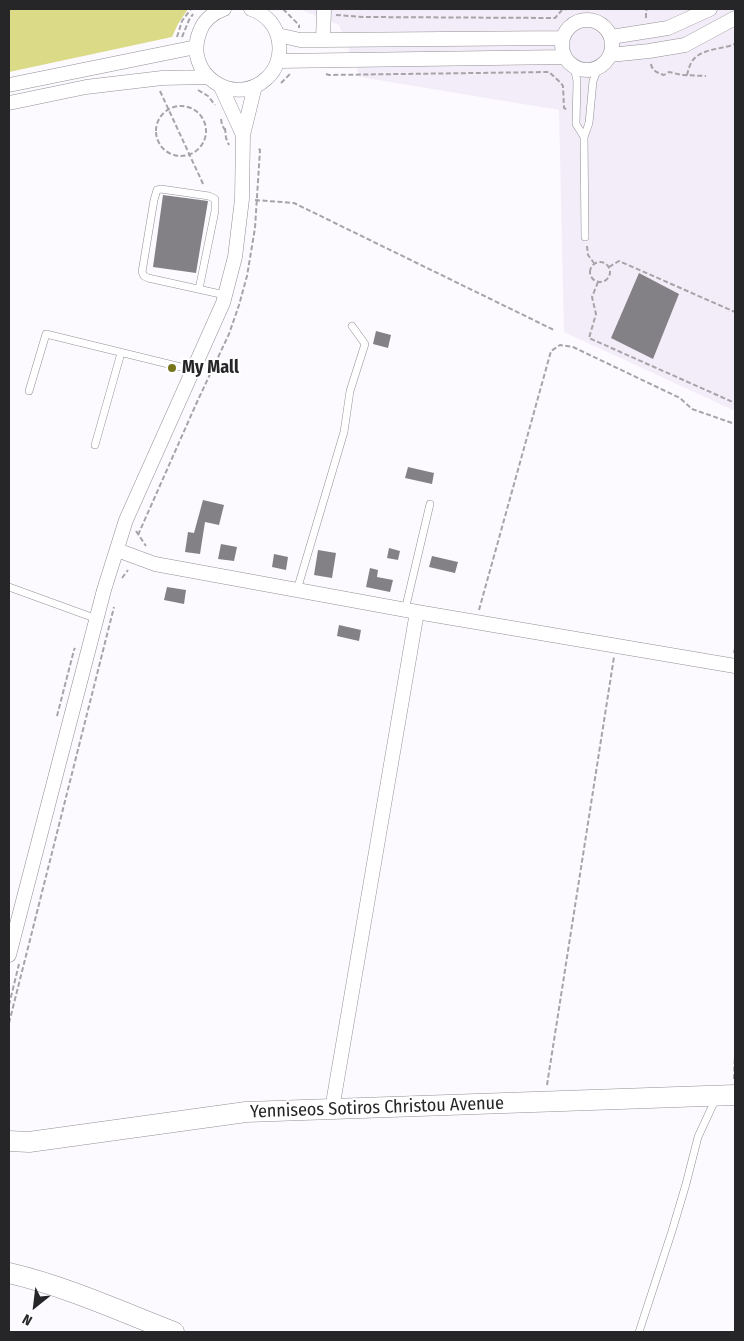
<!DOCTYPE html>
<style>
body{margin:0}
#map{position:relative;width:744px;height:1341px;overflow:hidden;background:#fcfaff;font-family:"Fira Sans Condensed",sans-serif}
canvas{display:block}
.frame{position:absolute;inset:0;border:10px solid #262527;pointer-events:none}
.north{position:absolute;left:10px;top:1281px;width:50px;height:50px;-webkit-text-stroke:4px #fff;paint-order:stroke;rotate:209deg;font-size:14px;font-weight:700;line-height:20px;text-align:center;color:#262527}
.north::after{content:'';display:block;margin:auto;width:18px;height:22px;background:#262527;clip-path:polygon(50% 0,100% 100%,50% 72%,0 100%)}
</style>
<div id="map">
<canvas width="744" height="1341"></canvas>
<div class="frame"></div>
<div class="north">N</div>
</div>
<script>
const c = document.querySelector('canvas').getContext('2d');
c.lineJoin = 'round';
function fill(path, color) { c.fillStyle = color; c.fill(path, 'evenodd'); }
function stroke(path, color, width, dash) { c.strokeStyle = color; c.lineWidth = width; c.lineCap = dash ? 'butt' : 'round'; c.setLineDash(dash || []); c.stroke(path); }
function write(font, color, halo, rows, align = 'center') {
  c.font = font + ' "Fira Sans Condensed",sans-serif'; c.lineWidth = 4; c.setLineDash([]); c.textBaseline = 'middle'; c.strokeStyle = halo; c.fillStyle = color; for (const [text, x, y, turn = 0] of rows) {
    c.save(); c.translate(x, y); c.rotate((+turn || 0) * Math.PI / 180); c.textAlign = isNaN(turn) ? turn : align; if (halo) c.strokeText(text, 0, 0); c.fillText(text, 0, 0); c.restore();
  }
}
fill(new Path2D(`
 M 299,9 L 735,9 L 735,411 L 564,332 L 559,110 L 360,77 L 339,25 Z`), '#f3edf9');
fill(new Path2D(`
 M 9,9 L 188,9 L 178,24 L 172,37 L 9,72 Z`), '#dada87');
fill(new Path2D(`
 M 163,195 L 208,201 L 196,273 L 153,267 Z
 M 639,273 L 679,294 L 653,359 L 611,338 Z
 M 376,331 L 391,335 L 388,348 L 373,344 Z
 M 408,467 L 434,473 L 432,484 L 405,478 Z
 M 203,500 L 224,505 L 219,525 L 205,522 L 200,554 L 185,552 L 188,532 L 194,533 Z
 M 221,544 L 237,547 L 234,561 L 218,559 Z
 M 389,548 L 400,551 L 398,560 L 387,558 Z
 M 318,550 L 336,553 L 332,578 L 314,575 Z
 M 274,554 L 288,557 L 286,570 L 272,567 Z
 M 432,556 L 458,562 L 455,573 L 429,567 Z
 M 370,568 L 378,570 L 377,577 L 393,580 L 390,592 L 366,587 Z
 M 167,587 L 186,590 L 184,604 L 164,600 Z
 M 339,625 L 361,630 L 359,641 L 337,636 Z`), '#838186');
const lane = new Path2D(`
 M 574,67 L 577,81 L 576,124 L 584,137
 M 585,237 L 584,137 L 589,123 L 593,81 L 598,68
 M 199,289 L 215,211 L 215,199 L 209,196 L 161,189 L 157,190 L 154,200 L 142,272 L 144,276 L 148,278 L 225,295
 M 29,391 L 46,334 L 193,370
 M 95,445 L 121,353
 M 9,587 L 97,619
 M 297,590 L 344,432 L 350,391 L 365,344 L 352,326
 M 405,610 L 430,504
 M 639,1332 L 672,1231 L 686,1184 L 698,1137 L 716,1098`);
const street = new Path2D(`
 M 224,9 C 213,13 204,20 200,31 C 182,74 235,109 267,78 C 277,69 281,55 279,42 C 277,26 266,14 251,9
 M562 45a25 25 0 1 1 50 0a25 25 0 1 1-50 0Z
 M 278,35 L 300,40 L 323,40 L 562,38
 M 611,37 L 668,28 L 710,9
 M 323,40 L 324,9
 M 610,55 L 649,51 L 685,45 L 735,18
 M 278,61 L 564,57
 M 9,85 L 196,47
 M 221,87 L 243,135
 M 9,103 L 86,87 L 162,78 L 207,77
 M 117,550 L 155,564 L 417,612 L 735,666
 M 9,955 L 104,590 L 126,520 L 223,303 L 235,257 L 242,199 L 243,135 L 255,86
 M 332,1109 L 417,612`);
const secondary = new Path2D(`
 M 9,1141 L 29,1142 L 246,1112 L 735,1095
 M 9,1273 C 65,1286 120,1311 174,1332`);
stroke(lane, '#929094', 8);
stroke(street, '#929094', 15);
stroke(secondary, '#929094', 21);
stroke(new Path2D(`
 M 283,9 L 299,25 L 299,28
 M 336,15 L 363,17 L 555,18 L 562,10 L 567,9
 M 646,18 L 646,10 L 648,9
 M 177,37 L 182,21 L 191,9
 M 182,37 L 189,20 L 193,14
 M 651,64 C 652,71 658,73 664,75 L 669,72 L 682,75 L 706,76
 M 326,74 L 329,75 L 549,72 L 561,83 L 563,86 L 564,108 L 568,110
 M 687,75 C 688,71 689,67 691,63 C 699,48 721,50 735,44
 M 281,83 L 290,74
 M 198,90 L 208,96 L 215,105
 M 160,91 L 204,186
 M156 131a25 25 0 1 1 50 0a25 25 0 1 1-50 0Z
 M 221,119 L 222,125 L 225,130
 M 225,128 L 226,138 L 229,145
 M 255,200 L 294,203 L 554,330
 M 587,246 L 588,255 L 594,263
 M590 272a10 10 0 1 1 20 0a10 10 0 1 1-20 0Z
 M 609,267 L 619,261 L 735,312
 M 598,282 L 592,297 L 596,314 L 589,338 L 735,403
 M 136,531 L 146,546
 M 138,535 L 197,402 L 229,334 L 239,305 L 247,276 L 255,228 L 260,150 L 257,147
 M 122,578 L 128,570
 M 479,610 L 551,351 L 560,345 L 573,347 L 680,398 L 692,409 L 735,424
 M 734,653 L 735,648
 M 57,716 L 74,650 L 75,648
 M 9,1005 L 19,964
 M 9,1023 L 114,607
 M 734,1079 L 735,1054
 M 547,1085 L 614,657`), '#a6a4a8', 2, [5, 2.5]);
stroke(lane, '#fff', 7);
stroke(street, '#fff', 14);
stroke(secondary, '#fff', 20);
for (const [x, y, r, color] of [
 [172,368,5,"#77751b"]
]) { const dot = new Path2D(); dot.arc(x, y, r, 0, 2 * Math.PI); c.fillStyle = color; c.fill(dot); stroke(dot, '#fff', 2); }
write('bold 18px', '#262527', '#fff', [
 ["My Mall",182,368]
], 'left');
write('18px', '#262527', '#fff', [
 ["Yenniseos Sotiros Christou Avenue",377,1108,-2]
]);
</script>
